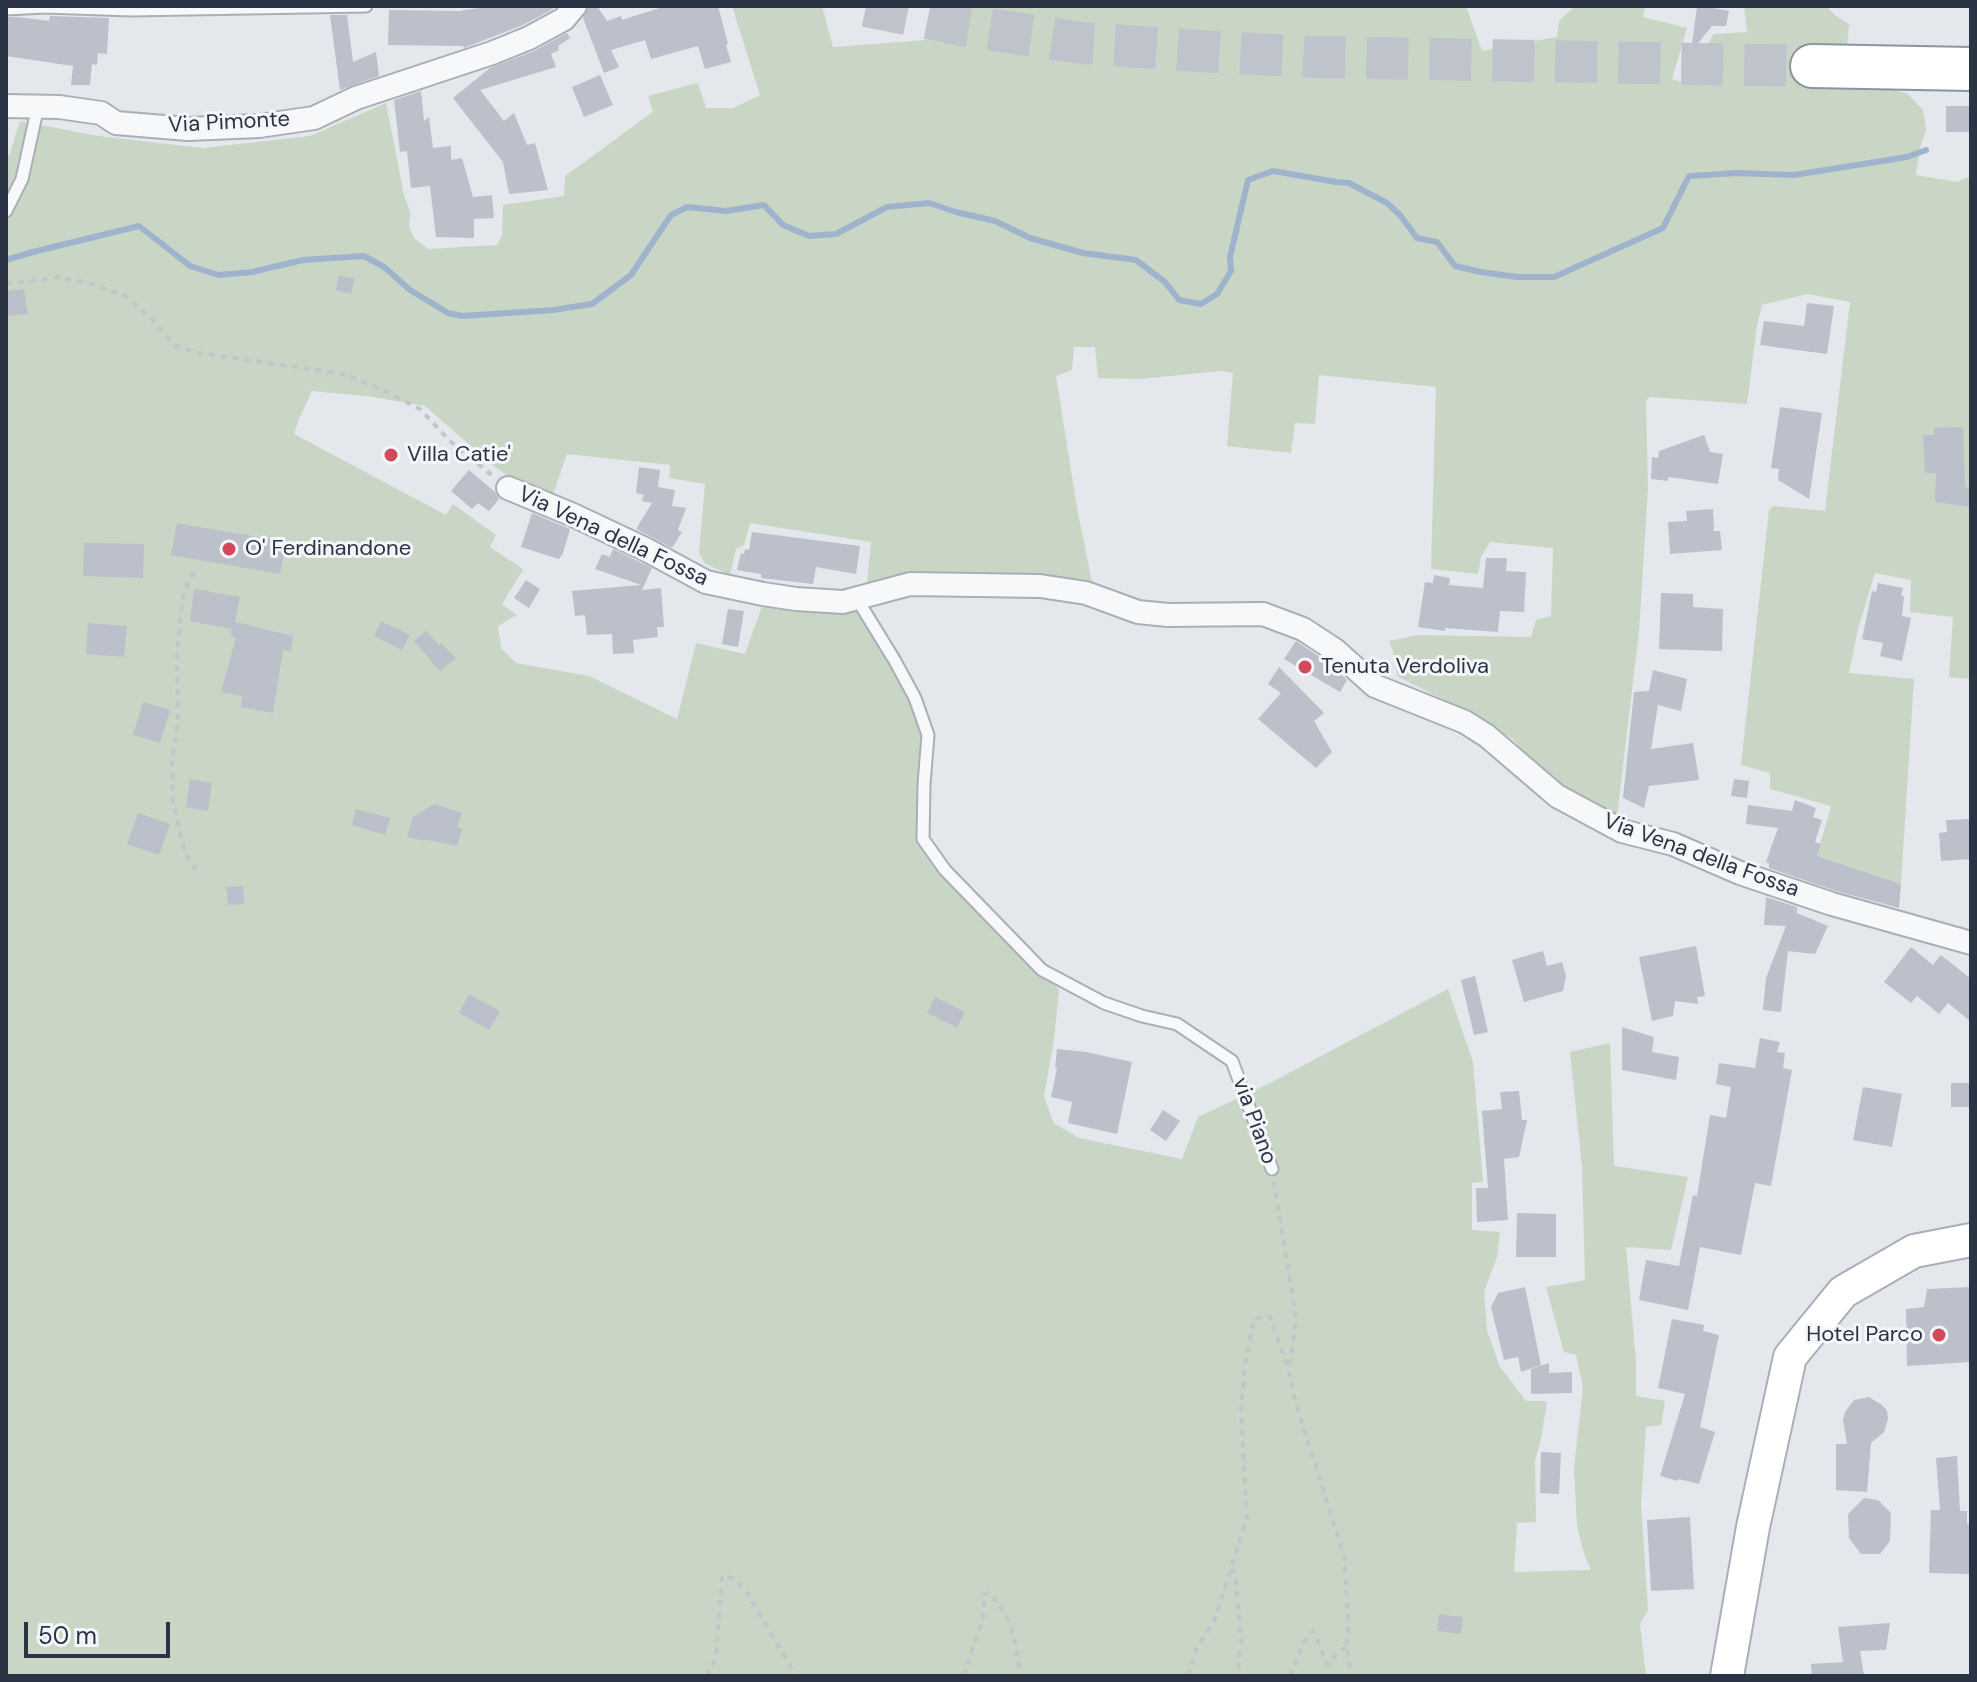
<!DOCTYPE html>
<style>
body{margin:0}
#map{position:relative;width:1977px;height:1682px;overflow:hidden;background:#e4e7ec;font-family:"DM Sans",sans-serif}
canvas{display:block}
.frame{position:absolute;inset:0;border:8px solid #2b3445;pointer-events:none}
.scale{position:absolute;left:24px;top:1622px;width:146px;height:36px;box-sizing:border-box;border:4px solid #2b3445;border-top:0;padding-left:10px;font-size:24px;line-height:28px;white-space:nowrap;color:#2b3445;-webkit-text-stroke:6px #f4f6f9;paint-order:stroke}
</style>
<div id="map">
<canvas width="1977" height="1682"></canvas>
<div class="frame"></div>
<div class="scale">50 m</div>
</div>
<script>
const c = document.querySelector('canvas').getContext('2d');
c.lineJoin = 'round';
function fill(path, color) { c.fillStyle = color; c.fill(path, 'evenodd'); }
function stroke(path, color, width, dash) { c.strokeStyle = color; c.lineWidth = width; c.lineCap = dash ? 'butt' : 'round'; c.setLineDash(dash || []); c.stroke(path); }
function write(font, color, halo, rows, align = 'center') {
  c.font = font + ' "DM Sans",sans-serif'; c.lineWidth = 6; c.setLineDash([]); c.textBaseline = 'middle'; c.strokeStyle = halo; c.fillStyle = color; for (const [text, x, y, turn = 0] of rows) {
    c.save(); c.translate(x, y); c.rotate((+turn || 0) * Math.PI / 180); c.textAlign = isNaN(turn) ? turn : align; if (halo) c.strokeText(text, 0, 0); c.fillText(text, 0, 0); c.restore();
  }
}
fill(new Path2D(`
 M 732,6 L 822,6 L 833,47 L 938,39 L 935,6 L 1466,6 L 1482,51 L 1557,37 L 1559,21 L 1575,6 L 1645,6 L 1643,17 L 1687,28 L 1672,79 L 1688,84 L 1701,54 L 1714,34 L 1747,32 L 1744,6 L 1826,6 L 1836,16 L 1849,24 L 1847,49 L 1885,87 L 1908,94 L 1923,110 L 1926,130 L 1920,148 L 1916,175 L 1957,182 L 1971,176 L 1971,679 L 1949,677 L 1953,617 L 1910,612 L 1911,580 L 1875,573 L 1858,629 L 1849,673 L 1914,679 L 1901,884 L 1817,856 L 1831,806 L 1770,789 L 1770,773 L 1741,765 L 1769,510 L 1773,506 L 1825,511 L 1850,302 L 1808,294 L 1762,305 L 1757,326 L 1747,404 L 1651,397 L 1646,400 L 1648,488 L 1639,632 L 1617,816 L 1595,811 L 1543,774 L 1513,739 L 1477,717 L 1397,676 L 1396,659 L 1389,641 L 1418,635 L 1531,637 L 1536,620 L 1551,616 L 1553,548 L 1490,542 L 1481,557 L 1478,574 L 1431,569 L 1436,387 L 1319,375 L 1315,424 L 1295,423 L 1291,453 L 1227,446 L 1233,373 L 1220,371 L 1140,379 L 1098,378 L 1095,347 L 1074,347 L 1072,370 L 1056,376 L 1077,508 L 1092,582 L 939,578 L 867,585 L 871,542 L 750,523 L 744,545 L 736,549 L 730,575 L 704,563 L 699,552 L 705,484 L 669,478 L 670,465 L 567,454 L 552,497 L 528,489 L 496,468 L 425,406 L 367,396 L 312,391 L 299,419 L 294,434 L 446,515 L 453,504 L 496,535 L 490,547 L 517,565 L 523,570 L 502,604 L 517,615 L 498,626 L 501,648 L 516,663 L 589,676 L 677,719 L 696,643 L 745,654 L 762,606 L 818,611 L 857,599 L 880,647 L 895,661 L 928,735 L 923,839 L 1059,990 L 1054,1039 L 1044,1097 L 1054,1123 L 1079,1138 L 1182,1159 L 1198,1117 L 1268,1084 L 1448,989 L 1473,1062 L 1483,1182 L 1472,1183 L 1472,1230 L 1500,1232 L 1497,1257 L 1484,1292 L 1487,1330 L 1500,1367 L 1526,1401 L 1547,1401 L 1542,1434 L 1535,1461 L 1536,1522 L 1517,1523 L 1514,1572 L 1591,1570 L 1584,1553 L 1577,1526 L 1574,1468 L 1583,1387 L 1576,1355 L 1564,1352 L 1546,1287 L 1585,1280 L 1582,1166 L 1570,1052 L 1610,1043 L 1614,1166 L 1688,1177 L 1671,1250 L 1626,1247 L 1636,1362 L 1636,1396 L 1665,1401 L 1661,1425 L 1646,1427 L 1641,1504 L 1648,1610 L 1640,1624 L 1646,1676 L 6,1676 L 6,159 L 10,153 L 20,121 L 98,136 L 203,148 L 310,136 L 386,103 L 404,195 L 410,212 L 409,226 L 414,238 L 428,249 L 497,245 L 502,235 L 503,205 L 564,196 L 565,176 L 653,112 L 648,96 L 698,83 L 706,108 L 733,108 L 760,95 Z`), '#c9d6c5');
stroke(new Path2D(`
 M 6,260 L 33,252 L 139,226 L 190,266 L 218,275 L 252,272 L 303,260 L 364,256 L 384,267 L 410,290 L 448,313 L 462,316 L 553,310 L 592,304 L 631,275 L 671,215 L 687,207 L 726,211 L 764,205 L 783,225 L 809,236 L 836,234 L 887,207 L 929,203 L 956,212 L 995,221 L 1030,238 L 1083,253 L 1136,260 L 1165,282 L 1179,300 L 1201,304 L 1217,294 L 1231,271 L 1230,257 L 1248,180 L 1273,171 L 1336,182 L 1349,183 L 1387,203 L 1400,215 L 1417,238 L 1437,242 L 1455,266 L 1481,272 L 1517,277 L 1554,277 L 1663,228 L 1689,176 L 1737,173 L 1794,175 L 1907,157 L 1926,150`), '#9fb4cc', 6);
fill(new Path2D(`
 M 493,6 L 552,6 L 553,9 L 523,25 L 464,48 L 463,46 L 388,45 L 389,10 L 459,11 Z
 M 589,6 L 597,6 L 607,21 L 621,16 L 622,20 L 666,6 L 718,6 L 728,44 L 726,45 L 731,62 L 705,69 L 698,46 L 651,59 L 645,40 L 611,50 L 619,67 L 604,73 L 583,18 Z
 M 1697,6 L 1713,6 L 1713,8 L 1729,11 L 1726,26 L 1712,26 L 1691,52 Z
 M 330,15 L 347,15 L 353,62 L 376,52 L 379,76 L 340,90 Z
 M 50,16 L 109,18 L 107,54 L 98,53 L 97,65 L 92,64 L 90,85 L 71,85 L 73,66 L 6,56 L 6,17 L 18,17 L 49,21 Z
 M 567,33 L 570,38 L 558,46 L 559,50 L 551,54 L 556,67 L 480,90 L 504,121 L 514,113 L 527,145 L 535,143 L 548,190 L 509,194 L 503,162 L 453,98 L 490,68 L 534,51 Z
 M 600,75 L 613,105 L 584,117 L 572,87 Z
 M 421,91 L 424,121 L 429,117 L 433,148 L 451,146 L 451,160 L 462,158 L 473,197 L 492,195 L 494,218 L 474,219 L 474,238 L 436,237 L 430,186 L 411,188 L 407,151 L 400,152 L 394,100 Z
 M 1946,106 L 1971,106 L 1971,132 L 1946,132 Z
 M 339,275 L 355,279 L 351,294 L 336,290 Z
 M 24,289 L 28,314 L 6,316 L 6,291 Z
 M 1807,303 L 1834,306 L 1827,354 L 1760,345 L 1764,321 L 1804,326 Z
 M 1780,407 L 1822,413 L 1809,499 L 1778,480 L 1779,469 L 1771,468 Z
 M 1963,427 L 1965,487 L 1971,488 L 1971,507 L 1935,502 L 1936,473 L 1925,473 L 1923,435 L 1934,435 L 1934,428 Z
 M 1704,435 L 1710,452 L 1723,454 L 1718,484 L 1668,477 L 1668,481 L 1651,479 L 1652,457 L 1658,458 L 1659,451 Z
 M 639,467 L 660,470 L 658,487 L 675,490 L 672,506 L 686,508 L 678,530 L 682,532 L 672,548 L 636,529 L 652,503 L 642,501 L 644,495 L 636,493 Z
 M 469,470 L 495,492 L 499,499 L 489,511 L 478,503 L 472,509 L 451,491 Z
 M 1713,509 L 1714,531 L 1720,531 L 1722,550 L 1670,554 L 1668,522 L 1687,521 L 1686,511 Z
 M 532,513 L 570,529 L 563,553 L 559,559 L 521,547 Z
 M 177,523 L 286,542 L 280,574 L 171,555 Z
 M 752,532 L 860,546 L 856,574 L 816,567 L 813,584 L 761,578 L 761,574 L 737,570 L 741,553 L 744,554 L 745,549 L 749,550 Z
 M 84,543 L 144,544 L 143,578 L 83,576 Z
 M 613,549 L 652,568 L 642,590 L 661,588 L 664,627 L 657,627 L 658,637 L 633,640 L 634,653 L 613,654 L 612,634 L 587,635 L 585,615 L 575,616 L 572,591 L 641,585 L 595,569 L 602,554 L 610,557 Z
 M 1486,558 L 1507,558 L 1506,571 L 1526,572 L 1524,612 L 1500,611 L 1498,632 L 1445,628 L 1445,631 L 1418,627 L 1425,582 L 1433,583 L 1434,575 L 1450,578 L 1449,585 L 1483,588 Z
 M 526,580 L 540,589 L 529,608 L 514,598 Z
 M 1878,583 L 1903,588 L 1901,596 L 1904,596 L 1902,616 L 1911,618 L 1902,661 L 1880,656 L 1883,643 L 1862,639 L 1872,591 L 1876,592 Z
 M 194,589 L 240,597 L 235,622 L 293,636 L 291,652 L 283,650 L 273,713 L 241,707 L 242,696 L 221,692 L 236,638 L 231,636 L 232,629 L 190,621 Z
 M 1661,593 L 1693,594 L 1693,607 L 1723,609 L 1722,651 L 1659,649 Z
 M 728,609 L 744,611 L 738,647 L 722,644 Z
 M 381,621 L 410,635 L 402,650 L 374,636 Z
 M 88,623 L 127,626 L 124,657 L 86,654 Z
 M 426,631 L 439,645 L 441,643 L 456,658 L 440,671 L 414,641 Z
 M 1296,641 L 1326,661 L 1347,680 L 1340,692 L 1284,659 Z
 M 1279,667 L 1324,713 L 1314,721 L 1332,752 L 1316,768 L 1258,719 L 1281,693 L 1268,684 Z
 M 1653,670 L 1687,679 L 1681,711 L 1658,705 L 1651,749 L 1693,743 L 1699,780 L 1649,786 L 1644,808 L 1623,798 L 1634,692 L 1649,691 Z
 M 143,702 L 170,710 L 160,743 L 133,735 Z
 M 190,779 L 212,783 L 208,811 L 186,807 Z
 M 1734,779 L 1749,781 L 1747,798 L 1731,796 Z
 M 1795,800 L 1816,808 L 1813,817 L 1822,820 L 1815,842 L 1821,844 L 1817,856 L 1901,884 L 1899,908 L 1836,891 L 1769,868 L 1769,863 L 1766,862 L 1778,828 L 1746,824 L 1748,805 L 1792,811 Z
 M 434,804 L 462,813 L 457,827 L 462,829 L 457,846 L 424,839 L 423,841 L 407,837 L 413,817 Z
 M 356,809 L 390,818 L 385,835 L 352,825 Z
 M 138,813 L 170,824 L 159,855 L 127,844 Z
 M 1971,819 L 1971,859 L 1941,861 L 1939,833 L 1947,832 L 1946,820 Z
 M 243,886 L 244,904 L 228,905 L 226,887 Z
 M 1766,897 L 1797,907 L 1797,913 L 1828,926 L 1815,954 L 1788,951 L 1781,1012 L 1763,1010 L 1766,978 L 1786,926 L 1764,925 Z
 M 1696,946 L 1705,996 L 1697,997 L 1698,1004 L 1675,1001 L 1673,1016 L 1652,1021 L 1639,957 Z
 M 1911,947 L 1933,965 L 1941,955 L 1971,979 L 1971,1022 L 1948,1003 L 1939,1014 L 1917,996 L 1911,1003 L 1884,982 Z
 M 1543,951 L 1547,966 L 1562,962 L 1566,976 L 1563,991 L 1524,1002 L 1512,960 Z
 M 1475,976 L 1488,1032 L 1474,1035 L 1461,980 Z
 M 469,994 L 500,1011 L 489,1030 L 459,1013 Z
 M 935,997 L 965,1012 L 957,1028 L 927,1013 Z
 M 1622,1027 L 1654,1037 L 1652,1052 L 1679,1057 L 1676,1080 L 1622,1070 Z
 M 1760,1038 L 1780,1042 L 1777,1052 L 1785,1053 L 1783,1068 L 1792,1070 L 1771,1186 L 1755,1183 L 1741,1255 L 1700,1247 L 1688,1310 L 1639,1300 L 1646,1260 L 1679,1266 L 1693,1195 L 1697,1196 L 1710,1115 L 1726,1118 L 1731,1087 L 1716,1084 L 1719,1063 L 1755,1068 Z
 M 1057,1049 L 1086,1052 L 1132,1062 L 1117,1134 L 1068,1123 L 1072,1102 L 1051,1097 L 1057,1068 L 1055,1068 Z
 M 1951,1083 L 1971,1083 L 1971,1107 L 1951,1107 Z
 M 1863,1087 L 1902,1094 L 1892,1147 L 1853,1140 Z
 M 1519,1091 L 1522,1120 L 1527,1120 L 1519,1157 L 1504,1159 L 1508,1220 L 1477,1222 L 1476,1188 L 1488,1188 L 1482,1111 L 1502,1109 L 1500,1092 Z
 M 1163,1110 L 1180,1121 L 1166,1141 L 1150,1130 Z
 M 1517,1213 L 1556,1214 L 1556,1257 L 1516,1257 Z
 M 1525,1287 L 1541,1365 L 1521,1372 L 1518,1357 L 1504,1360 L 1491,1307 L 1498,1293 Z
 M 1971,1287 L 1971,1362 L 1907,1366 L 1906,1309 L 1924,1307 L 1927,1289 Z
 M 1672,1319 L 1704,1325 L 1703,1331 L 1719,1335 L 1700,1427 L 1715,1432 L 1699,1484 L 1679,1479 L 1678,1481 L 1660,1476 L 1685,1394 L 1658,1388 Z
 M 1549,1363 L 1549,1373 L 1572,1372 L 1572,1393 L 1531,1394 L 1531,1369 Z
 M 1869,1397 L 1882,1405 L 1887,1411 L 1888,1419 L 1884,1432 L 1871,1443 L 1867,1492 L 1836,1490 L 1836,1444 L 1847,1444 L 1843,1420 L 1845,1412 L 1854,1400 Z
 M 1541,1452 L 1561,1453 L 1559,1494 L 1540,1493 Z
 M 1957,1456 L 1960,1511 L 1967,1511 L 1967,1524 L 1971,1524 L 1971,1574 L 1929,1573 L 1931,1510 L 1940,1510 L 1936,1458 Z
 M 1864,1498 L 1878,1500 L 1891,1513 L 1890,1541 L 1880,1554 L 1861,1554 L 1849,1538 L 1848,1514 Z
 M 1690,1517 L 1694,1589 L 1651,1591 L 1647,1520 Z
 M 1439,1614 L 1463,1617 L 1461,1634 L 1437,1631 Z
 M 1890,1623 L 1886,1650 L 1860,1651 L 1864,1676 L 1812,1676 L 1811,1664 L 1843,1662 L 1838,1627 Z`), '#bbc0ca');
stroke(new Path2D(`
 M 866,6 L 962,25 L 1082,43 L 1199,51 L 1313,57 L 1812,66`), '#bfc3cb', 42, [42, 21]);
const lane = new Path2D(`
 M 6,9 L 45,7 L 131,10 L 366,6
 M 6,211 L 22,179 L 38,106
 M 857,599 L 895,661 L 915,698 L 928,735 L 924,784 L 923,839 L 945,870 L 1042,970 L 1104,1003 L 1142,1016 L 1177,1024 L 1232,1061 L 1272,1169`);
const street = new Path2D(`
 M 6,106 L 59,107 L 101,113 L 116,123 L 188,129 L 259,126 L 314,118 L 356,98 L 492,53 L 529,38 L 564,19 L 575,6
 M 508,488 L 573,515 L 645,549 L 706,582 L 763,594 L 796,599 L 843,602 L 910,584 L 1040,586 L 1086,593 L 1138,612 L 1168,615 L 1263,614 L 1303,629 L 1335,650 L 1375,686 L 1465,722 L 1487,736 L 1557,796 L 1622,831 L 1673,844 L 1740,873 L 1832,904 L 1971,943`);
const secondary = new Path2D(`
 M 1727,1676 L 1753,1527 L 1790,1357 L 1843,1292 L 1914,1251 L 1971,1240`);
const highway = new Path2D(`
 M 1812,66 L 1971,69`);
stroke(lane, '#a9aeb7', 15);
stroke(street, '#a9aeb7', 26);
stroke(secondary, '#a9aeb7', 36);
stroke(highway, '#8b94a3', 46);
stroke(new Path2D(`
 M 6,284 L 58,277 L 89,283 L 125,296 L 151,318 L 175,346 L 200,353 L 343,374 L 383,390 L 420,409 L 450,441 L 493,476
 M 194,572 L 183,595 L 177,653 L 178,720 L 172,761 L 173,801 L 185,854 L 197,872
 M 1274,1181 L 1296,1318 L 1289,1372 L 1296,1404 L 1344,1555 L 1348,1616 L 1347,1647 L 1351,1676
 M 1231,1569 L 1236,1574 C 1237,1596 1239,1617 1241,1639 C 1243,1653 1233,1659 1242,1676
 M 707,1676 L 716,1658 L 722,1576 L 733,1578 L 748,1594 L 796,1676
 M 964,1676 L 983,1618 L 984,1594 L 989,1592 C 1013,1620 1016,1641 1020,1676
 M 1188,1676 L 1197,1648 L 1215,1619 L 1247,1518 L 1241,1411 L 1245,1365 L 1254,1318 L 1270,1317 L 1288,1368
 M 1290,1676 L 1304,1642 L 1313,1631 L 1328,1665 L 1340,1650 L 1347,1647`), '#c2c5cb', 4, [6, 6]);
stroke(lane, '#f7f8fa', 11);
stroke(street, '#f7f8fa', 22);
stroke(secondary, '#fff', 32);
stroke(highway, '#fff', 42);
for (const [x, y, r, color] of [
 [391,455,8,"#d1495b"],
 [229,549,8,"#d1495b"],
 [1305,667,8,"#d1495b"],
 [1939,1335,8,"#d1495b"]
]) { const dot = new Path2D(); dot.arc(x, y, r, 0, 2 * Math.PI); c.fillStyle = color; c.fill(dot); stroke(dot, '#f4f6f9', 3); }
write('22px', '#2b3445', '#f4f6f9', [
 ["Via Pimonte",229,123,-3],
 ["Via Vena della Fossa",613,537,25],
 ["Via Vena della Fossa",1701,856,20],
 ["via Piano",1254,1121,70]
]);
write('22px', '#2b3445', '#f4f6f9', [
 ["Villa Catie'",407,455],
 ["O' Ferdinandone",245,549],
 ["Tenuta Verdoliva",1321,667],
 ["Hotel Parco",1923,1335,"right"]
], 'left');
</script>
